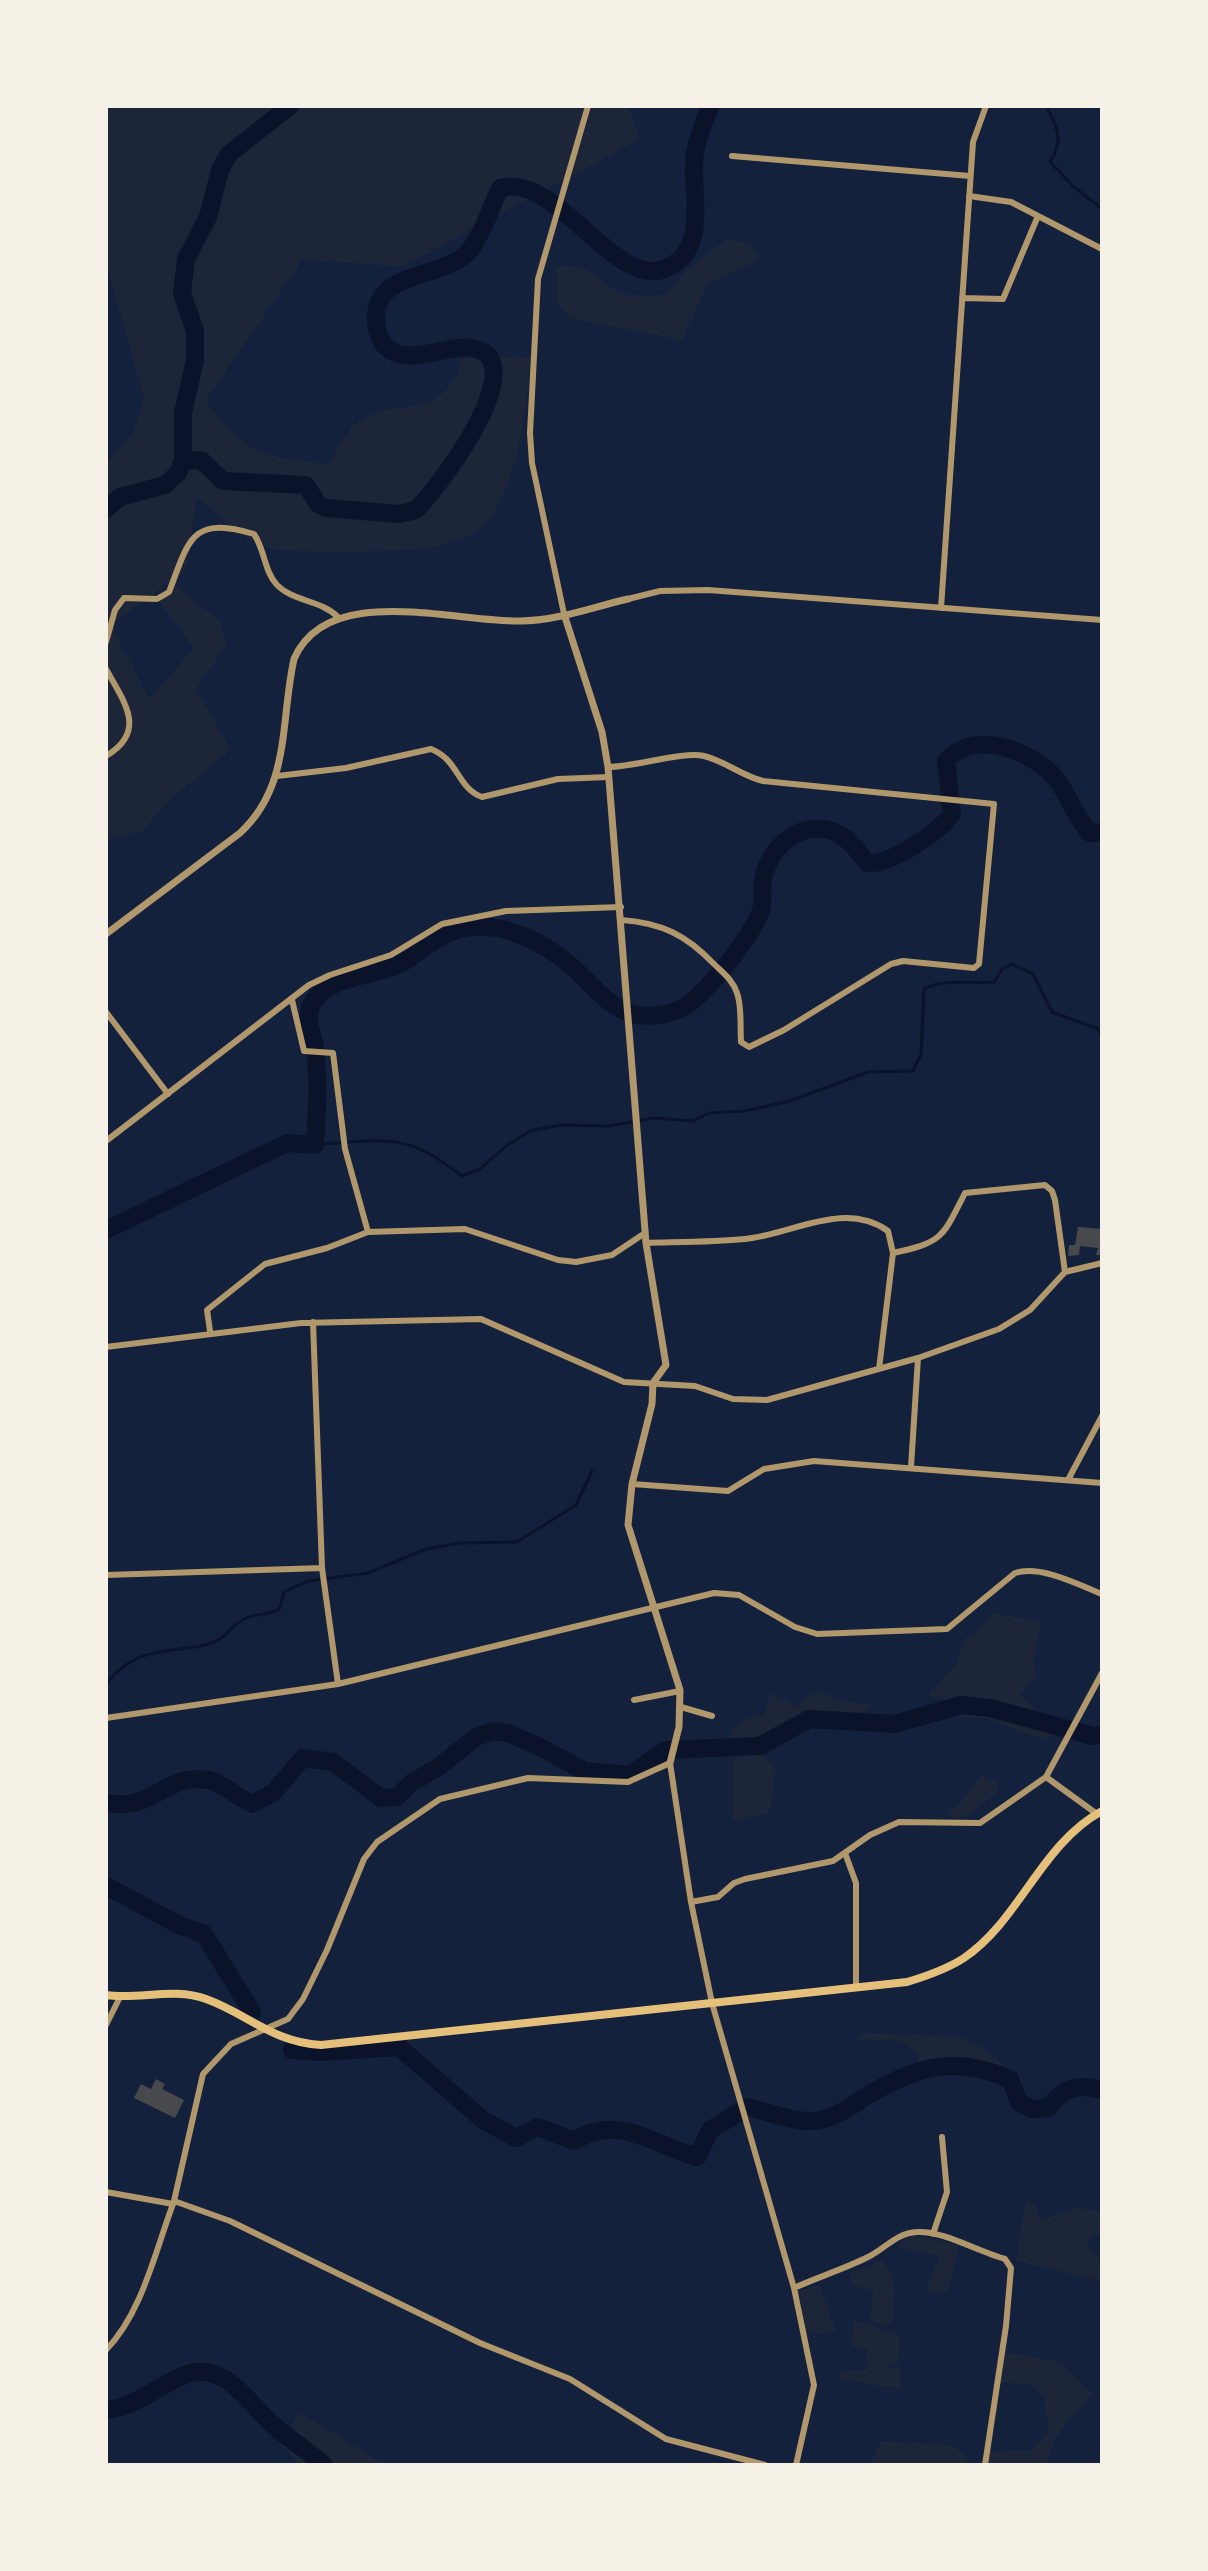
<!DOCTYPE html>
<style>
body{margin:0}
#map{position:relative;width:1208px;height:2571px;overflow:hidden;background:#14213d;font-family:"Alegreya Sans",sans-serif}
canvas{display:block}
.frame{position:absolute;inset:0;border:108px solid #f6f1e7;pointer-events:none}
</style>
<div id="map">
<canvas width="1208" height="2571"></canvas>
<div class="frame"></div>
</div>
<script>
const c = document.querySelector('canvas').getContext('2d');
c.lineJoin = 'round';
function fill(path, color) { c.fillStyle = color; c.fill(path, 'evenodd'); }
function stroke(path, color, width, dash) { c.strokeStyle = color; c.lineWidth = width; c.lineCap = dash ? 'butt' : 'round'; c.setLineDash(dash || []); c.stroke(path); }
fill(new Path2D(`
 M 106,106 L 628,106 L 640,139 L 402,267 L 303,259 L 208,397 L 207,403 C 252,458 263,457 330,464 C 336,454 341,440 349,431 C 383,389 442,431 462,359 L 488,355 L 531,358 C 526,405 519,492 482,527 C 474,535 449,544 437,546 C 413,552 296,554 271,548 C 242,542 219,514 196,497 L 187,569 L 111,625 L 149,699 L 194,648 L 157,599 L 175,586 L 219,620 L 227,644 L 196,689 L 231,750 L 175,795 L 142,831 L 106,840 L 106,464 L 133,433 L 144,398 L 106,263 Z
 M 728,238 L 752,245 L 761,259 L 708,284 L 682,340 L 569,318 L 557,301 L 556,267 C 591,262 593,278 620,292 C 632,298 653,295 666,295 L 685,271 Z
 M 993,1613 L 1042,1622 L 1033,1662 L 1037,1675 L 1020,1695 L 1039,1712 L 1063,1719 L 1047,1741 L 986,1718 L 963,1718 L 944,1698 L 927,1695 L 957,1663 L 965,1638 L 975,1634 Z
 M 821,1692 L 842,1701 L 872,1705 L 860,1718 L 796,1728 L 764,1746 L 729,1742 C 731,1719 745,1720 764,1714 L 771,1693 L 798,1707 L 810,1695 Z
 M 762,1751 L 776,1773 L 769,1813 L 733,1821 L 733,1759 Z
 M 982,1775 L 996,1781 L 999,1791 L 967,1817 L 954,1818 L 947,1810 L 957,1807 Z
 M 864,2033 L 960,2037 L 982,2048 L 1024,2081 L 918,2064 L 918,2052 L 899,2041 L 854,2039 Z
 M 1026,2200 L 1035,2205 L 1041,2221 L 1072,2208 L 1102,2211 L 1102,2234 L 1091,2236 L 1087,2249 L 1102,2260 L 1102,2281 L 1016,2261 Z
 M 908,2234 L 959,2245 L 949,2290 L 937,2294 L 926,2289 L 939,2256 L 898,2247 Z
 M 882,2260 L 893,2276 L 895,2318 L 886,2327 L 870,2321 L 873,2291 L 852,2285 L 851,2272 Z
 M 820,2285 L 836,2331 L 806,2334 L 797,2291 Z
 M 854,2320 L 898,2334 L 900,2360 L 887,2369 L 900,2365 L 900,2389 L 837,2379 L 840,2373 L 868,2369 L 867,2349 L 851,2346 Z
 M 1002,2352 L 1061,2362 L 1093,2394 C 1072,2415 1051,2435 1048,2465 L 981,2465 L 987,2452 L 1031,2451 L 1049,2433 L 1044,2399 L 1030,2384 L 997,2382 Z
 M 299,2412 L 385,2465 L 299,2465 L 281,2444 Z
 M 881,2441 L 954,2446 L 969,2460 L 964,2465 L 869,2465 Z`), '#1d2539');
stroke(new Path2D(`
 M 1046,106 C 1058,128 1064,140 1050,162 L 1074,187 L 1102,209
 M 315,1145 C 350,1142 394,1134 426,1152 C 439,1158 450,1168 462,1176 L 480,1169 L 506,1146 L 530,1131 L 560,1125 L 608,1126 L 654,1118 L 693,1121 L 709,1113 L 745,1111 L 790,1101 L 868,1072 L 913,1071 L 921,1054 L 924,989 C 943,978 971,984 994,982 L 1002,969 L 1012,964 L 1033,974 L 1052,1012 L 1098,1029 L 1102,1038
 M 106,1684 C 138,1644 165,1655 209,1644 C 225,1640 230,1626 244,1619 C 256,1613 269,1616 280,1608 L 284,1592 L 308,1581 L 368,1573 L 426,1549 L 459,1543 L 517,1542 L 576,1505 L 592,1471`), '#0b132b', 3);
stroke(new Path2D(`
 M 183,461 L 201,460 L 223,481 L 306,485 L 318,504 L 326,508 L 399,514 L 416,510 C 440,485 514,388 488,355 C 460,332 416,371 387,348 C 379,342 377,331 376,321 C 373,270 439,280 466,254 C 482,238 490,208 500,188 C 559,172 617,295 669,267 C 711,246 689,188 695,153 C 698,136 704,121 711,106
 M 106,509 L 120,497 L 165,485 L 178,473 L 183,461 L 183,413 L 195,360 L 195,331 L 182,293 L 186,259 L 208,217 L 220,170 L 229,154 L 290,106
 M 106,1230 L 287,1143 L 315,1145 C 317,1114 319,1080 315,1049 C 314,1036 307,1026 309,1013 C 311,1001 320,992 331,986 C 353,974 383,974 405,961 C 419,953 431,941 446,934 C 485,915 532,935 564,960 C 603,990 616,1030 676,1011 C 701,1003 752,936 761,911 C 764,899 760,886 764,875 C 772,845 801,821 832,831 C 846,835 858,851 867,863 C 889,866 939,832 952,814 L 946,761 C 974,728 1034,751 1057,780 C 1070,797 1075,818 1090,833 L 1102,832
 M 106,1803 C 153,1813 163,1773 208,1780 C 222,1782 238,1798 252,1804 L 273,1793 L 303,1758 L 333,1762 L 381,1798 L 397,1797 L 411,1783 L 440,1766 L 476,1737 L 493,1731 L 508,1733 L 540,1747 L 584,1771 L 630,1775 L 666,1750 L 760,1746 L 809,1719 L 895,1724 L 961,1705 L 990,1708 L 1093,1736 L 1102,1735
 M 106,1886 L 179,1925 L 204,1934 L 252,2012
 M 292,2050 L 321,2052 L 399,2047 L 483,2120 L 516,2138 L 538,2127 L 574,2141 C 619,2113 653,2145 697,2157 L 710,2130 L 748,2107 C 769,2112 800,2125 821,2120 C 840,2116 853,2104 870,2094 C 919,2065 957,2056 1010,2079 L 1019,2102 L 1031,2109 L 1048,2108 C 1063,2088 1077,2083 1102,2090
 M 106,2410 C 137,2407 156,2386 185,2375 C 223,2360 247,2401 271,2423 C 287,2438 307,2450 324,2465`), '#0b132b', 18);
fill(new Path2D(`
 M 1078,1227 L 1102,1229 L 1102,1255 L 1096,1255 L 1098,1248 L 1080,1246 L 1079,1255 L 1068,1256 L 1069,1245 L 1075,1245 Z
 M 156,2079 L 165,2084 L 162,2089 L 184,2100 L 175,2118 L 134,2098 L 141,2084 L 151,2089 Z`), '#48494c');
stroke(new Path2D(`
 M 732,156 L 970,176
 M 969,196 L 1011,202 L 1102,249
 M 962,298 L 1003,299 L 1038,216
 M 628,599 L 660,591 L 708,590 L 1102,620
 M 941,608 L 973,142 L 986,106
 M 564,614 L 532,463 L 530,433 L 538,279 L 588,106
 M 106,642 L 115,610 L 124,598 L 157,599 L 169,592 C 189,540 191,515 254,534 C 265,550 264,571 277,585 C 294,602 321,600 338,617
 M 106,669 C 124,702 148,731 106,756
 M 608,767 C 635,767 683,751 704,756 C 725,761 742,776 763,781 L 994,804 L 979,964 L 974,968 L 903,961 L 891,964 L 784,1030 L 749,1047 L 741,1042 C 740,1026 742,1007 737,993 C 733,980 723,973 714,964 C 686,935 662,923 622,920
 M 277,776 L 346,768 L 431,749 C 459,760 457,788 482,797 L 558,779 L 609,777
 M 292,1000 L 304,1051 L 333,1053 L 345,1149 L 368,1232
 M 106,1012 L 168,1094
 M 106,1141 L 309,985 L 330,975 L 391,955 L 442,924 L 506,911 L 621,907
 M 646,1243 C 679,1242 713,1242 745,1239 C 793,1234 844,1200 888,1231 L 893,1253
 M 313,1322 L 322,1568 L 338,1684
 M 210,1331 L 207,1310 L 265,1264 L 327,1248 L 368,1232 L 465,1229 L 558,1260 L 576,1262 L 612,1255 L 645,1233
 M 106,1347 L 301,1323 L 481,1319 L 624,1382 L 695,1386 L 733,1399 L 767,1400 L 918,1358 L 999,1329 L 1030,1310 L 1065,1272 L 1102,1263
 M 879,1369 L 893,1253 C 943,1242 942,1238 965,1193 L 1045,1185 L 1052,1191 L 1055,1200 L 1065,1272
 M 911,1467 L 918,1358
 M 1069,1478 L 1102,1416
 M 632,1484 L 728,1491 L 764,1469 L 814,1461 L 1102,1483
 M 106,1575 L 322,1568
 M 634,1700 L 680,1691
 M 681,1707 L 712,1716
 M 106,1718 L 338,1684 L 714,1593 L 739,1595 L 795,1627 L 817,1634 L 947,1629 L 1015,1573 C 1041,1565 1077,1584 1102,1594
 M 1097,1814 L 1046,1777 L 1102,1673
 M 845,1853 L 856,1883 L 856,1988
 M 691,1902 L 718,1897 L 734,1883 L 745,1879 L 833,1861 L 870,1835 L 899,1822 L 980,1823 L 1046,1777
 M 106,2025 L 120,1997
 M 106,2192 L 173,2204 L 174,2201 L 230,2221 L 480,2343 L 570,2379 L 666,2439 L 765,2465
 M 174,2201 L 203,2074 L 231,2044 L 288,2019 L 303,1999 L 327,1950 L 364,1859 L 377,1842 L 440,1799 L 528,1778 L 628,1782 L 670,1763 L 691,1902 L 712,2003 L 794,2288 L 814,2385 L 796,2465
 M 933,2234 L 947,2192 L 942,2137
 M 794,2288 C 818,2277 844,2269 868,2257 C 885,2249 896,2233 917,2232 C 941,2230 979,2252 1005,2259 L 1011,2268 L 1006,2326 L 985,2465
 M 106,2350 C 142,2313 155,2252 173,2204`), '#b1986c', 6);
stroke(new Path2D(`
 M 564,614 L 602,732 L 608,767 L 646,1243 L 666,1365 L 653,1383 L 652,1404 L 632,1484 L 628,1525 L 680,1690 L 679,1727 L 670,1763
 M 106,934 L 240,833 C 291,786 280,722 294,659 C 327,582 453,622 520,621 C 556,621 593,607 628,599`), '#b1986c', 7);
stroke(new Path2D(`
 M 106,1995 C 139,2000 173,1987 206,1999 C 248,2014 272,2042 321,2045 L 907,1982 C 927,1976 947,1969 964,1958 C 1020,1920 1041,1844 1102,1811`), '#e5c07b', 8);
</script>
